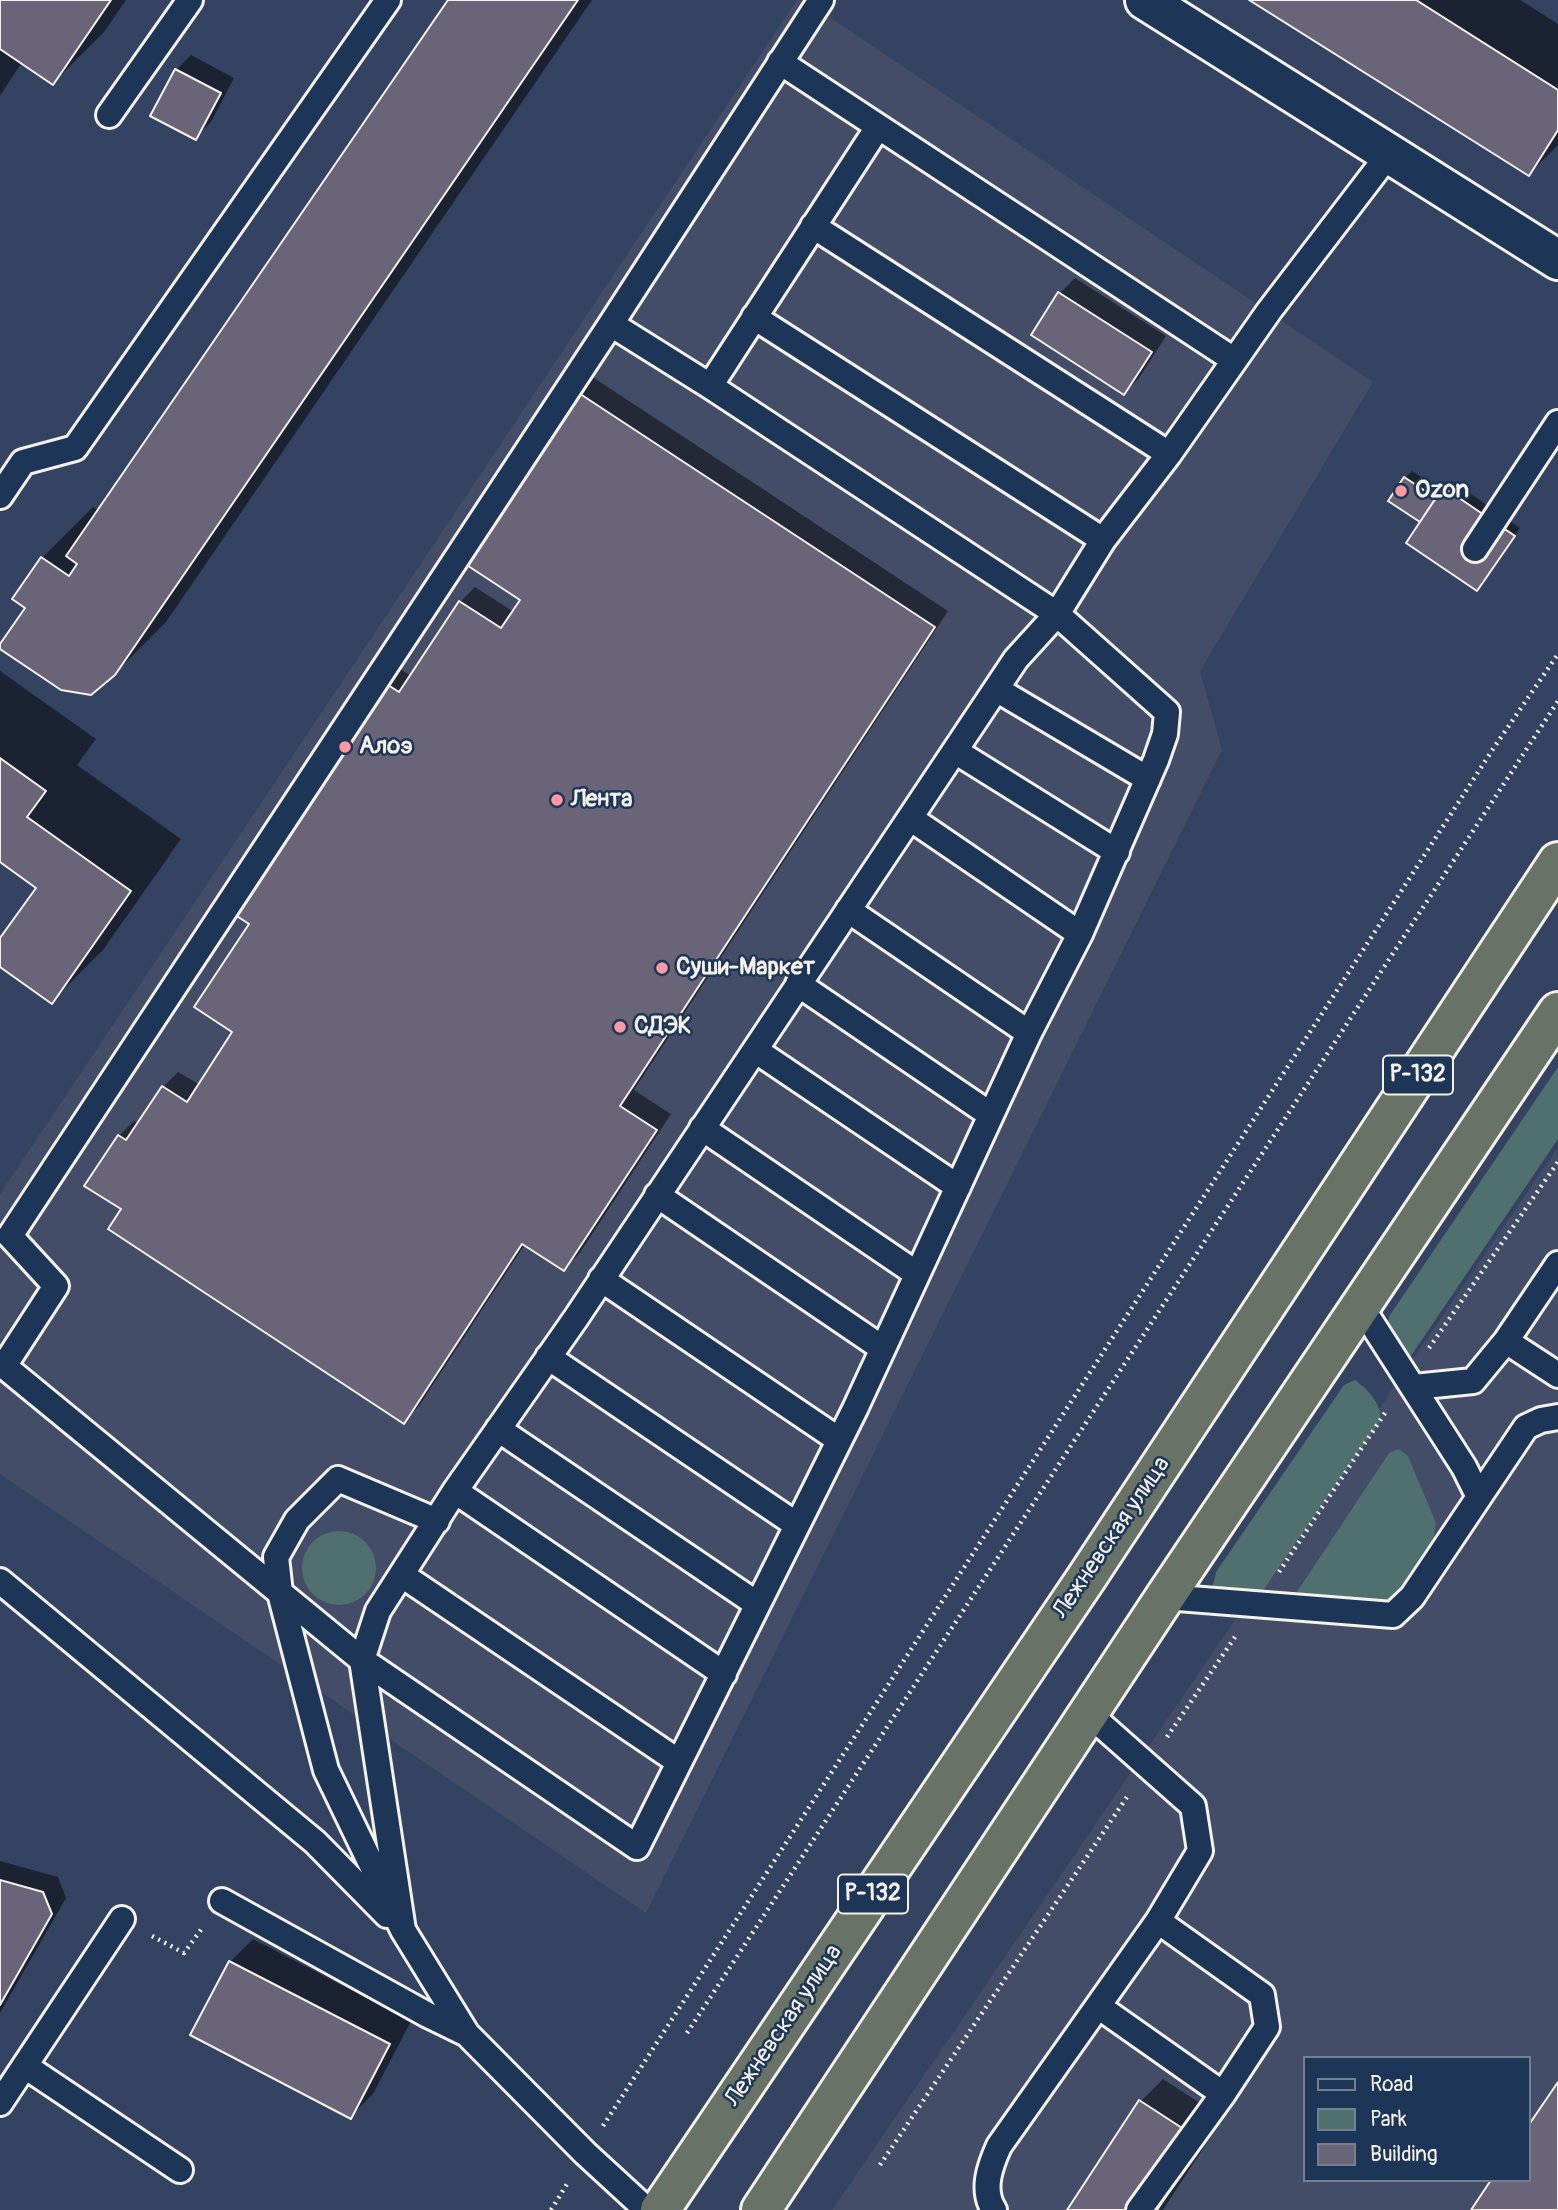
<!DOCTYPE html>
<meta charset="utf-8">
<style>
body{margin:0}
#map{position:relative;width:1558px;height:2210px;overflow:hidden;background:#344361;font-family:Pangolin,sans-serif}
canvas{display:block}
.legend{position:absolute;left:1303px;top:2056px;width:228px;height:126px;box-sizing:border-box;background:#1d3557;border:2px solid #738091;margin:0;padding:9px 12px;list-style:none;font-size:21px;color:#f4f1e8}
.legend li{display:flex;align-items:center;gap:14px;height:35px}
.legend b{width:35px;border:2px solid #738091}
</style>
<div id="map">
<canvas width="1558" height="2210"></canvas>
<ul class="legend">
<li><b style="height:9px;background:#1d3557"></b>Road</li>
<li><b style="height:19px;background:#507070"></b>Park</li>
<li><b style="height:19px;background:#6a6479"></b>Building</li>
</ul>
</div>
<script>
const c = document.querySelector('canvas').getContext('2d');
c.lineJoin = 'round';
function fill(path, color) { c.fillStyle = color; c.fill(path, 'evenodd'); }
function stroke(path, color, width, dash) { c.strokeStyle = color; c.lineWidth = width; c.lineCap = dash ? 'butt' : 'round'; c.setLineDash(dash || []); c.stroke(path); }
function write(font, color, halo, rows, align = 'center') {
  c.font = font + ' Pangolin,sans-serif'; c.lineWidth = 5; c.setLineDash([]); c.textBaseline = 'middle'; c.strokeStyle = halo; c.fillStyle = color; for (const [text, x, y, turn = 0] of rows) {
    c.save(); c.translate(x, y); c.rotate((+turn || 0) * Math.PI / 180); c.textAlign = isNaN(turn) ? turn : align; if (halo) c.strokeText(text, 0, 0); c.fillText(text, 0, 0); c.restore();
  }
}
fill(new Path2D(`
 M 797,0 L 804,0 L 1373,382 L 1200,671 L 1222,750 L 646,1913 L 0,1474 L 0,1194 Z
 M 1558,1147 L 1558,2210 L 832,2210 ZM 1304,2058 L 1528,2058 L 1528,2180 L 1304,2180 Z`), '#444d68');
fill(new Path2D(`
 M 1558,1067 L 1558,1139 L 1402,1369 L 1385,1331 L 1390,1315 Z
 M 1355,1380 C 1368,1390 1382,1403 1380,1421 L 1257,1599 L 1216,1596 L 1213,1585 L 1216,1572 L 1344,1385 Z
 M 1399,1449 L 1408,1456 L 1436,1523 L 1432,1547 L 1392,1609 L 1298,1603 L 1297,1592 L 1389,1453 Z
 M302 1568a37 37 0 1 1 74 0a37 37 0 1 1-74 0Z`), '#507070');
fill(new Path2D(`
 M 0,0 L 126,0 L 104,32 L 53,83 L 22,62 L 0,96 Z
 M 450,0 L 592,0 L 166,622 L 114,674 L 14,599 L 42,558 L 93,507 L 99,511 Z
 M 1252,0 L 1520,0 L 1558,24 L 1558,145 L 1529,174 Z
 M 191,55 L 234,78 L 211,122 L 195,138 L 176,70 Z
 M 1075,278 L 1166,336 L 1139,378 L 1124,393 L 1033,334 L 1060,293 Z
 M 582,370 L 948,611 L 634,1090 L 671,1114 L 579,1254 L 563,1269 L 525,1244 L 419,1406 L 404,1421 L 123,1209 L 119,1136 L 134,1121 L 139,1124 L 163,1087 L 178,1072 L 200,1085 L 235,1032 L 251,924 L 391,663 L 411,676 L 460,602 L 475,587 L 514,612 L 523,600 Z
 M 1412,471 L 1442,491 L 1452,481 L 1520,528 L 1477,589 L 1422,522 L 1405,478 Z
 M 0,671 L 96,739 L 77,765 L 181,839 L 103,950 L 52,1001 L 0,965 L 0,941 L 38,887 L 0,860 Z
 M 0,1861 L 58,1877 L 66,1898 L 0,2013 Z
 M 253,1939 L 411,2021 L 373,2094 L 350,2117 L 230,1962 Z
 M 1163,2079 L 1223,2118 L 1163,2210 L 1069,2210 L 1141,2101 Z`), '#0007');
const building = new Path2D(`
 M 0,0 L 111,0 L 53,85 L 0,49 Z
 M 448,0 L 578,0 L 115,675 L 91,695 L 61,690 L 0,649 L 0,644 L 25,608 L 12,599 L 41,557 L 69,576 L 77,564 L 66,556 Z
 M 1249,0 L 1416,0 L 1558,90 L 1558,130 L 1529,176 Z
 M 175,69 L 221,93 L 196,140 L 150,116 Z
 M 1058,292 L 1152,352 L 1124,395 L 1031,335 Z
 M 565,384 L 935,627 L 620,1106 L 657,1130 L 564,1271 L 522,1244 L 404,1424 L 108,1229 L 121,1209 L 84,1186 L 118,1135 L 126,1140 L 162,1086 L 187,1102 L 232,1032 L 194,1007 L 249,924 L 223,907 L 374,676 L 399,692 L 459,601 L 501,628 L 520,600 L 453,556 Z
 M 1404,477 L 1436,498 L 1420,522 L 1388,501 Z
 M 1443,487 L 1515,536 L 1477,591 L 1406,543 Z
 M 0,758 L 46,791 L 27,817 L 131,891 L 52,1004 L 0,967 L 0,938 L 36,888 L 0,862 Z
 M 0,1880 L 43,1892 L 52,1914 L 0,2005 Z
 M 229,1961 L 390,2044 L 351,2119 L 190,2035 Z
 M 1558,2082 L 1558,2210 L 1471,2210 L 1491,2180 L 1528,2180 L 1528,2126 Z
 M 1139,2100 L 1202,2141 L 1157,2210 L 1067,2210 Z`);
fill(building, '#6a6479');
stroke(building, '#f4f1e8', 2);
const service = new Path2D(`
 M 780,62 L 1234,360
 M 109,115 L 190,0
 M 813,226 L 1169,454
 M 754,317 L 1103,540
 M 611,324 L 710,386 L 1057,614 L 1167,712 L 1165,734 L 1156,760 L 1080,934 L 1029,1033 L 855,1409 L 637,1847 L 362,1660 L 4,1366 L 56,1286 L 10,1236 L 611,324 L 821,0
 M 710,386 L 878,127
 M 0,496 L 23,462 L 75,448 L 388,0
 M 1475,549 L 1558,423
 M 996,689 L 1148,779
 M 955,751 L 1117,852
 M 910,818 L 1080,934
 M 848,910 L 1029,1033
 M 798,984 L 991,1115
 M 755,1050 L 958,1187
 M 702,1128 L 917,1274
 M 657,1195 L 882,1348
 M 601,1279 L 839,1440
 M 1506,1341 L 1558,1375
 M 548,1357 L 797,1525
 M 1414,1387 L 1473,1381 L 1506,1341 L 1558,1264
 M 498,1429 L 757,1604
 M 455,1491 L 724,1674
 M 1479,1497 L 1526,1427 L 1541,1420 L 1558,1417
 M 437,1521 L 338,1479 L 297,1520 L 276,1557 L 280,1593 L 326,1770 L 403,1930 L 467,2034 L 585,2153 L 647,2210
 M 402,1575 L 679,1762
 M 0,1581 L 315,1842 L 387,1915
 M 1165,1597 L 1393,1615 L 1412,1597 L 1479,1497 L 1464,1467 L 1360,1305
 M 222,1901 L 426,2014 L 467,2034
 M 403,1930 L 362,1660 L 378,1611 L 455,1491 L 576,1318 L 1016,659 L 1057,614 L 1103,540 L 1169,454 L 1269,311 L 1389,154
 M 1098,2006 L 1223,2094
 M 25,2066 L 180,2170
 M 0,2103 L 122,1919
 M 994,2210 C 981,2190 990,2166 999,2146 L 1158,1921 L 1200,1851 L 1193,1806 L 1089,1714
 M 1139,2210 L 1223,2094 L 1267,2027 L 1262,1995 L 1158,1921`);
const tertiary = new Path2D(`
 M 1145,0 L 1558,260`);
const trunk = new Path2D(`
 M 660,2210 L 1087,1577 L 1558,862
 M 761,2210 L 1165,1597 L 1558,1012`);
stroke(service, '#f4f1e8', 30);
stroke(tertiary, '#f4f1e8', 44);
stroke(trunk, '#f4f1e8', 44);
stroke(new Path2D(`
 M 1429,1348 L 1558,1162
 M 1279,1572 L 1387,1410
 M 1167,1737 L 1235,1637
 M 152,1936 L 184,1953 L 203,1927
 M 687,2033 L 1558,701
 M 603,2126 L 1493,749 L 1558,654
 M 880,2165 L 1129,1794
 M 551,2210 L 567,2184`), '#f4f1e8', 4.5, [2, 5]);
stroke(service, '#1d3557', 24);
stroke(tertiary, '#1d3557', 38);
stroke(trunk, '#697266', 38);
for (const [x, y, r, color] of [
 [1401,491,7,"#ff9aa2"],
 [345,747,7,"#ff9aa2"],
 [557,800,7,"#ff9aa2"],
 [662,968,7,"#ff9aa2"],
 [620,1027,7,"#ff9aa2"]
]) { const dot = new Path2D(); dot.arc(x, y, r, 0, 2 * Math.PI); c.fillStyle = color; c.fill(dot); stroke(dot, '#1d3557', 2.5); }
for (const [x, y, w] of [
 [1418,1075,70],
 [873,1894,70]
]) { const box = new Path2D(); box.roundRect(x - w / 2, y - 19.5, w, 39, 5); c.fillStyle = '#1d3557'; c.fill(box); stroke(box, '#f4f1e8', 2); }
write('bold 23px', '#f4f1e8', null, [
 ["Р-132",1418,1075],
 ["Р-132",873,1894]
]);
write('bold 24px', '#f4f1e8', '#1d3557', [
 ["Ozon",1415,491],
 ["Алоэ",359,747],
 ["Лента",571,800],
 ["Суши-Маркет",676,968],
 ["СДЭК",634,1027]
], 'left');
write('24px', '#f4f1e8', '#1d3557', [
 ["Лежневская улица",1112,1538,-56],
 ["Лежневская улица",784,2026,-56]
]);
</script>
